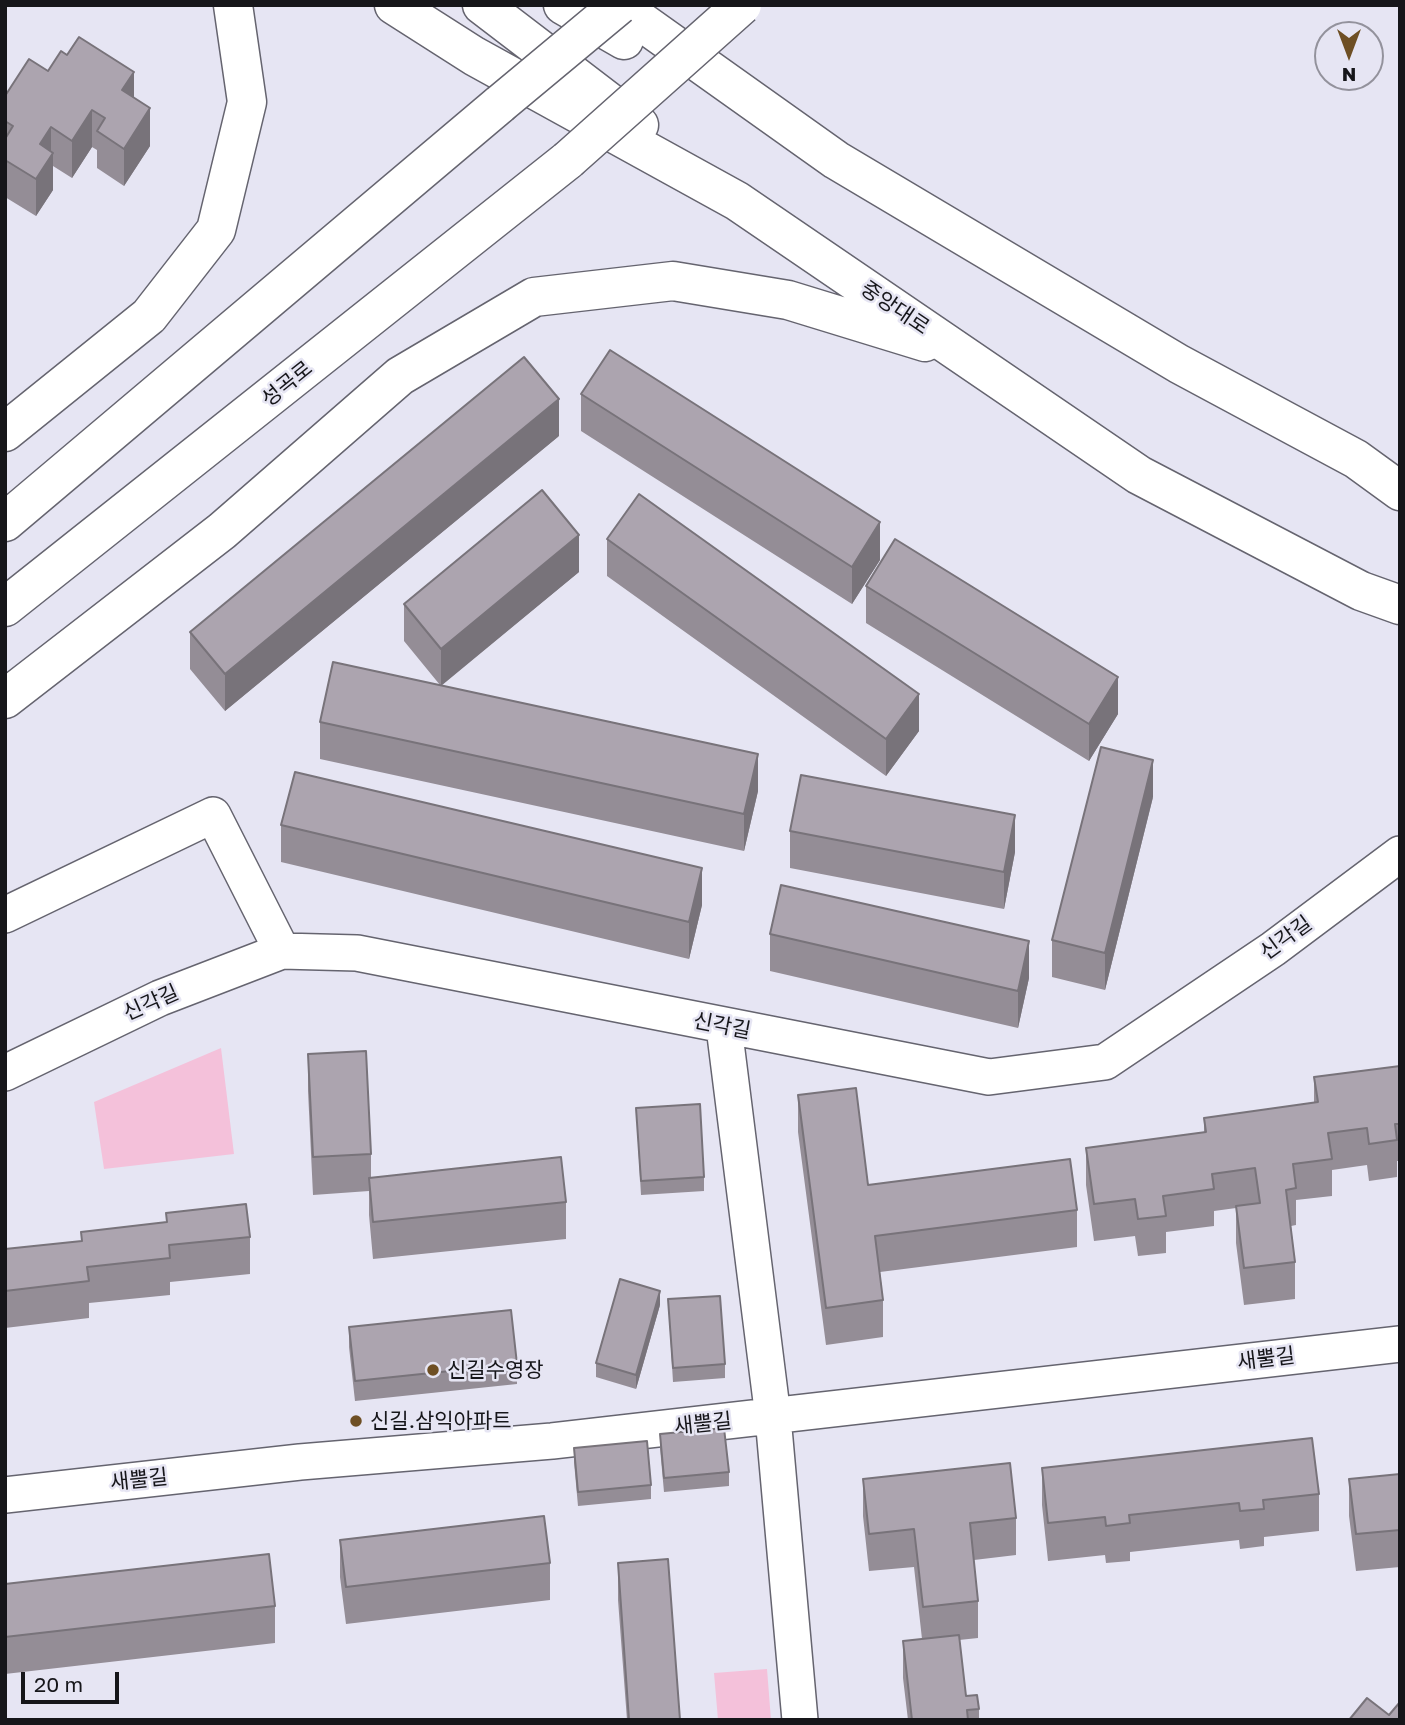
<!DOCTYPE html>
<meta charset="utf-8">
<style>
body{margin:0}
#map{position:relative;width:1405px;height:1725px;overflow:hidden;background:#e6e5f3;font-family:"Golos Text",sans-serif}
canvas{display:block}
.frame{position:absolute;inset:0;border:7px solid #16161a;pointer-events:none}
.north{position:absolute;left:1314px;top:21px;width:70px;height:70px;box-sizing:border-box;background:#e6e5f3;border:2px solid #93929c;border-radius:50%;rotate:180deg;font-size:19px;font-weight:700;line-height:28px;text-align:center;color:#16161a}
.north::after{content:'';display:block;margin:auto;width:24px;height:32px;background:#6e4f24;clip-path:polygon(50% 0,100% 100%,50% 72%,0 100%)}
.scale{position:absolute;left:21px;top:1672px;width:98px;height:32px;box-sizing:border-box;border:4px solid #16161a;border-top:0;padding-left:9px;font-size:21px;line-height:24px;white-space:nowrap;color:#16161a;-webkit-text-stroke:5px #e6e5f3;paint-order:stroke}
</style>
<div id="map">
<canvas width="1405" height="1725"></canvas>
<div class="frame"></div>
<div class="north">N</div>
<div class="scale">20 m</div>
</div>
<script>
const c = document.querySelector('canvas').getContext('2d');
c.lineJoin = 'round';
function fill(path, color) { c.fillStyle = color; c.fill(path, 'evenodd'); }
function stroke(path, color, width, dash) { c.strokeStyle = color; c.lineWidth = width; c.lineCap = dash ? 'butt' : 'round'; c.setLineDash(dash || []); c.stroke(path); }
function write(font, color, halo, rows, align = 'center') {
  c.font = font + ' "Golos Text","Noto Sans KR",sans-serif'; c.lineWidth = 5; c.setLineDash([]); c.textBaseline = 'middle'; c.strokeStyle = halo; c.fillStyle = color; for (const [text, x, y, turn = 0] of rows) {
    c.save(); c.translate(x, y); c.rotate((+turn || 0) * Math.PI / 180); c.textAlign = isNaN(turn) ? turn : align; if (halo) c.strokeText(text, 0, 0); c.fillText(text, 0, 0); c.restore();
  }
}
fill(new Path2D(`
 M 221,1048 L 234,1154 L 104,1169 L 94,1102 Z
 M 767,1669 L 771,1720 L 718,1720 L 714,1673 Z`), '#f4c1da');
const minor = new Path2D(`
 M 5,915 L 213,815 L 282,951
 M 724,1027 L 773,1417 L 800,1720
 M 5,1073 L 160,998 L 282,951 L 357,953 L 989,1077 L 1105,1062 L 1273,949 L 1400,854
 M 5,1495 L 300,1462 L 552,1441 L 1400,1344`);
const major = new Path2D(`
 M 394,5 L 474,56 L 737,201 L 1139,475 L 1361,591 L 1400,605
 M 482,5 L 639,125
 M 563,5 L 624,40
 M 618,5 L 836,160 L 1179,364 L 1356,459 L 1400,491
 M 5,432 L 149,316 L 216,230 L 247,102 L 233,5
 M 5,522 L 500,104
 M 5,607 L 568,160
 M 5,699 L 222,531 L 400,376 L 534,297 L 673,281 L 788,300 L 925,342`);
stroke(minor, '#65646f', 38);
stroke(major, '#65646f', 41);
stroke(minor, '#fff', 35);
stroke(major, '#fff', 38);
const majorBridge = new Path2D(`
 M 500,104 L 619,5
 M 568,160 L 742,5`);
stroke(majorBridge, '#65646f', 41, []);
stroke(majorBridge, '#fff', 38);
fill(new Path2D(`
 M 48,71 L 134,98 L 150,146 L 124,186 L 97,168 L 97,150 L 92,147 L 72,178 L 53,166 L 53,190 L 36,216 L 5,197 L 5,96 Z
 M 581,394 L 880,560 L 852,604 L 581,431 Z
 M 559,436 L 225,711 L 190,669 L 190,632 Z
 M 607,539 L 919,731 L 886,776 L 607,576 Z
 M 579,572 L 441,685 L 758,791 L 744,851 L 320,759 L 320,722 L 440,685 L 404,641 L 404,604 Z
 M 866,586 L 1118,714 L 1089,761 L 866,623 Z
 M 1153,797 L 1105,990 L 1052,977 L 1052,940 Z
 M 281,825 L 702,905 L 689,959 L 281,862 Z
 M 790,831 L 1015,852 L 1004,909 L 790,868 Z
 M 770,934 L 1029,978 L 1018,1028 L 770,971 Z
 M 308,1054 L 371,1154 L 371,1178 L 566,1202 L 566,1239 L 373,1259 L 369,1215 L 369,1191 L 313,1195 L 308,1091 Z
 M 1400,1066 L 1400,1161 L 1397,1161 L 1397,1177 L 1369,1181 L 1367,1165 L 1332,1170 L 1332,1196 L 1296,1200 L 1296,1225 L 1291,1226 L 1295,1262 L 1295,1299 L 1244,1305 L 1236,1243 L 1236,1208 L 1214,1211 L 1214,1226 L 1166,1232 L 1166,1253 L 1138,1256 L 1135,1236 L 1094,1241 L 1086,1185 L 1086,1148 L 1204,1133 L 1204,1118 L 1314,1103 L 1314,1077 Z
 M 798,1095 L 868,1185 L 1077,1210 L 1077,1247 L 880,1272 L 883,1300 L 883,1337 L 826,1345 L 798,1132 Z
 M 636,1108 L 704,1177 L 704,1191 L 641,1195 Z
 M 166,1213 L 250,1237 L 250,1274 L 170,1282 L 170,1295 L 89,1303 L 89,1318 L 5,1328 L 5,1249 L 81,1241 L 81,1232 L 166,1222 Z
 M 668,1299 L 725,1364 L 725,1378 L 673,1382 Z
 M 660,1305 L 636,1389 L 596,1377 L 596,1363 Z
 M 349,1327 L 517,1364 L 517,1384 L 355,1401 L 349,1347 Z
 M 660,1434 L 729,1472 L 729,1486 L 664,1492 L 660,1448 Z
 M 574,1448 L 651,1485 L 651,1499 L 578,1506 L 574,1462 Z
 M 1042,1468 L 1319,1494 L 1319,1531 L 1264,1537 L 1264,1546 L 1240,1549 L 1239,1540 L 1130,1552 L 1130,1561 L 1106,1563 L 1105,1555 L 1048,1561 L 1042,1505 Z
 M 1400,1474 L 1400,1567 L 1356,1571 L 1349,1516 L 1349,1479 Z
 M 863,1479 L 1016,1518 L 1016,1555 L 974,1560 L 978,1601 L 978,1638 L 959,1640 L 966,1696 L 979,1709 L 979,1720 L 908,1720 L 903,1678 L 903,1641 L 922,1639 L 914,1567 L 869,1571 L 863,1516 Z
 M 340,1540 L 550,1563 L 550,1600 L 346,1624 L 340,1577 Z
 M 618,1563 L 680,1720 L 627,1720 L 618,1600 Z
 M 5,1584 L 275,1606 L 275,1643 L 5,1674 Z`), '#948d96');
fill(new Path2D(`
 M 134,72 L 134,109 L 122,90 Z
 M 150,108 L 150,146 L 124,186 L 124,149 Z
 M 92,110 L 92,147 L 72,178 L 72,141 Z
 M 51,127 L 51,157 L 53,153 L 53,190 L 36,216 L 36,179 L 40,144 Z
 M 559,399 L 559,436 L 225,711 L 225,674 Z
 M 880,522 L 880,560 L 852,604 L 852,567 Z
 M 579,535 L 579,572 L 441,686 L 441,649 Z
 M 1118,677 L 1118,714 L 1089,761 L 1089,724 Z
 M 919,694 L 919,731 L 886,776 L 886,739 Z
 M 758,754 L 758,791 L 744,851 L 744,814 Z
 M 1153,760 L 1153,797 L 1105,990 L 1105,953 Z
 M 1015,815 L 1015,852 L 1004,909 L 1004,872 Z
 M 702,868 L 702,905 L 689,959 L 689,922 Z
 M 1029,941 L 1029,978 L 1018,1028 L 1018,991 Z
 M 660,1291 L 660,1305 L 636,1389 L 636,1375 Z`), '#78737a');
const building = new Path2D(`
 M 79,37 L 134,72 L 122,90 L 150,108 L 124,149 L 97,131 L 105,118 L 92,110 L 72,141 L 51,127 L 40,144 L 53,153 L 36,179 L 5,160 L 5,139 L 13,126 L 5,121 L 5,96 L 29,59 L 48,71 L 61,51 L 67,55 Z
 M 610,350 L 880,522 L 852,567 L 581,394 Z
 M 524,357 L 559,399 L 225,674 L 190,632 Z
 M 542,490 L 579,535 L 441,649 L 404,604 Z
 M 639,494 L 919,694 L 886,739 L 607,539 Z
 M 895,539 L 1118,677 L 1089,724 L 866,586 Z
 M 333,662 L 758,754 L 744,814 L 320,722 Z
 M 1101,747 L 1153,760 L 1105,953 L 1052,940 Z
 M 295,772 L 702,868 L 689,922 L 281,825 Z
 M 801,775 L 1015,815 L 1004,872 L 790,831 Z
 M 781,885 L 1029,941 L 1018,991 L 770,934 Z
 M 366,1051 L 371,1154 L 313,1157 L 308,1054 Z
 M 1400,1066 L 1400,1124 L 1395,1124 L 1397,1140 L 1369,1144 L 1367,1128 L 1328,1133 L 1332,1159 L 1293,1164 L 1296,1188 L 1286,1190 L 1295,1262 L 1244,1268 L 1236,1206 L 1260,1203 L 1255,1168 L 1212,1174 L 1214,1189 L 1163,1196 L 1166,1216 L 1138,1219 L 1135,1199 L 1094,1204 L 1086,1148 L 1206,1132 L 1204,1118 L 1318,1102 L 1314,1077 Z
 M 856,1088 L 868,1185 L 1070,1159 L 1077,1210 L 875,1236 L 883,1300 L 826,1308 L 798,1095 Z
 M 700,1104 L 704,1177 L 641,1181 L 636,1108 Z
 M 561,1157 L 566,1202 L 373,1222 L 369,1178 Z
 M 246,1204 L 250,1237 L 169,1245 L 170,1258 L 87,1267 L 89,1281 L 5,1291 L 5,1249 L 82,1241 L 81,1232 L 167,1222 L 166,1213 Z
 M 620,1279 L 660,1291 L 636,1375 L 596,1363 Z
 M 720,1296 L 725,1364 L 673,1368 L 668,1299 Z
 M 511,1310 L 517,1364 L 355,1381 L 349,1327 Z
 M 724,1428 L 729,1472 L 664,1478 L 660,1434 Z
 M 1312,1438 L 1319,1494 L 1263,1500 L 1264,1509 L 1240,1511 L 1239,1503 L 1129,1515 L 1130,1523 L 1106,1526 L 1105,1517 L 1048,1523 L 1042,1468 Z
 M 647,1441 L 651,1485 L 578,1492 L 574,1448 Z
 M 1010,1463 L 1016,1518 L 970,1523 L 978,1601 L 923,1607 L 914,1529 L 869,1534 L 863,1479 Z
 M 1400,1474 L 1400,1530 L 1356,1534 L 1349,1479 Z
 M 544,1516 L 550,1563 L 346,1587 L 340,1540 Z
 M 269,1554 L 275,1606 L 5,1637 L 5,1584 Z
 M 668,1559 L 680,1720 L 629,1720 L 618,1563 Z
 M 959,1635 L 966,1696 L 977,1695 L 979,1709 L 967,1710 L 968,1720 L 912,1720 L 903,1641 Z
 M 1367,1698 L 1389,1715 L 1400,1702 L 1400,1720 L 1349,1720 Z`);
fill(building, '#aca4af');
stroke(building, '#78737a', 2);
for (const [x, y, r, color] of [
 [433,1370,7,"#6e4f24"],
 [356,1421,7,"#6e4f24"]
]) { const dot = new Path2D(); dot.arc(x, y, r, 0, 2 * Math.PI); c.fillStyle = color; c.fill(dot); stroke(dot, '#e6e5f3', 2.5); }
write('21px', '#16161a', '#e6e5f3', [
 ["중앙대로",895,308,34],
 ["성곡로",287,384,-39],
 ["신각길",1286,938,-36],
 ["신각길",151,1003,-24],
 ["신각길",722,1026,11],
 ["새뿔길",1266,1359,-7],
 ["새뿔길",703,1424,-6],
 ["새뿔길",139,1480,-6]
]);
write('21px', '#16161a', '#e6e5f3', [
 ["신길수영장",447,1370],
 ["신길.삼익아파트",370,1421]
], 'left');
</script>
